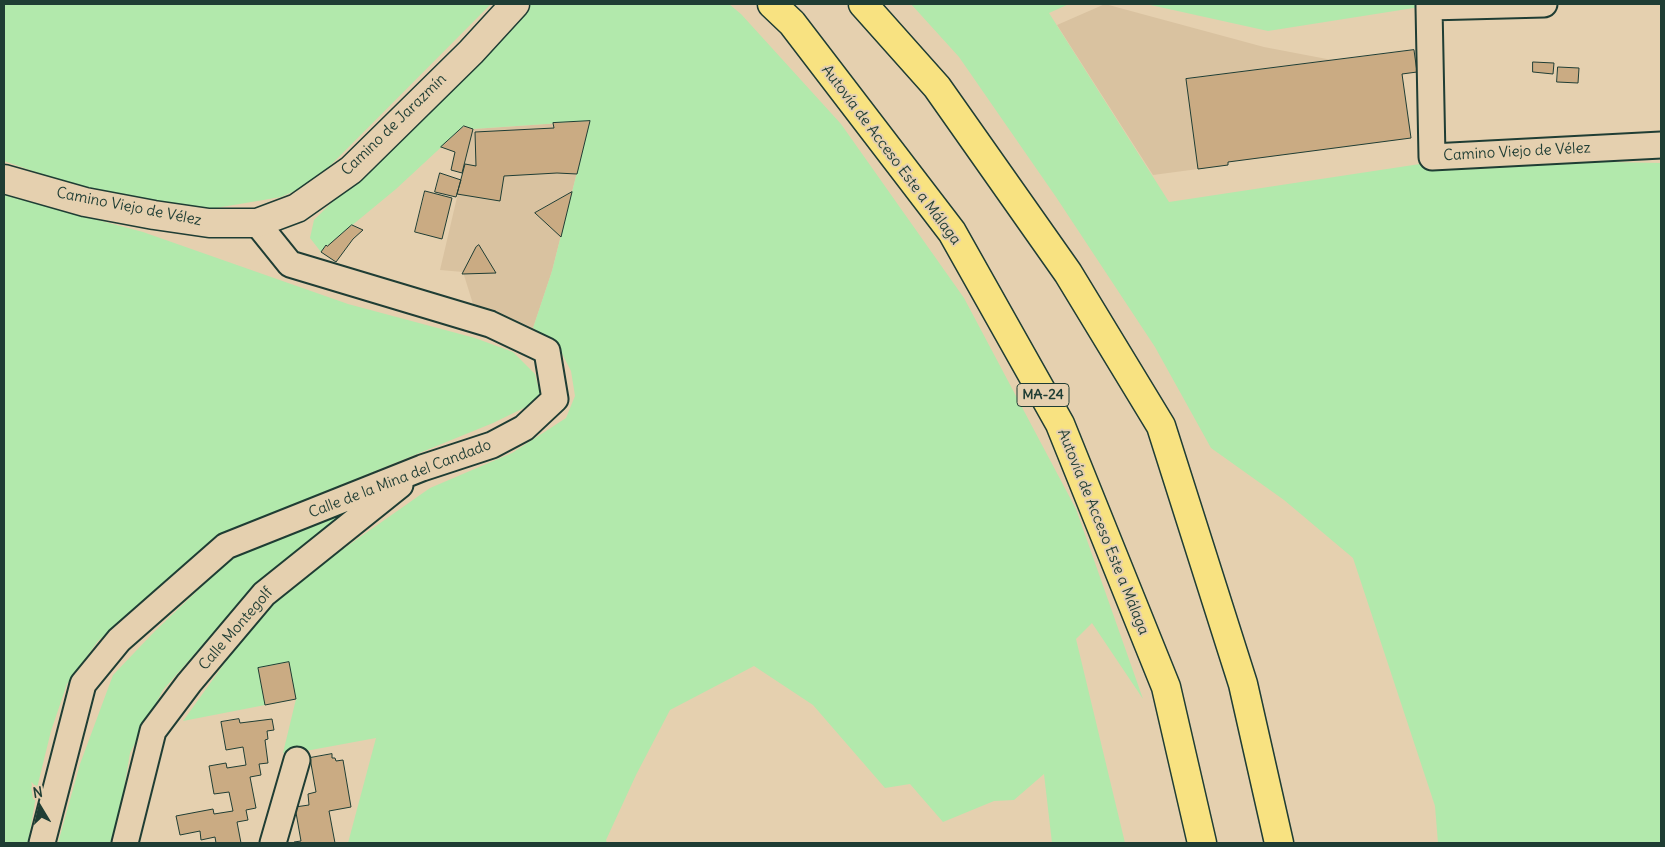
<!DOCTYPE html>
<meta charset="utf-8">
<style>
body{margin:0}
#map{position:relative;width:1665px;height:847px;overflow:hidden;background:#e5d0af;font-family:Delius,sans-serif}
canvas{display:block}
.frame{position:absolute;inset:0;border:5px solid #1f3d34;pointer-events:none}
.north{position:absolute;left:15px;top:782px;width:50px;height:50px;-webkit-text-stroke:4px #e5d0af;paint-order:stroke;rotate:351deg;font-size:14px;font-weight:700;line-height:20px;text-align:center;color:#1f3d34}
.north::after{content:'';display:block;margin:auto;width:18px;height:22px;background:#1f3d34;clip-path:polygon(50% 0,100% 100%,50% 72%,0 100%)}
</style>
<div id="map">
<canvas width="1665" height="847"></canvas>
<div class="frame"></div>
<div class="north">N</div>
</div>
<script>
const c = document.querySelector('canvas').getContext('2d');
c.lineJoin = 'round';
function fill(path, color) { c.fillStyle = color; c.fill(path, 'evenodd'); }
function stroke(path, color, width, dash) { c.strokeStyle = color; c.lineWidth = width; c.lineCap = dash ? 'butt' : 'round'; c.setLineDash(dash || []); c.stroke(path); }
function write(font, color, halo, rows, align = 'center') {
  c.font = font + ' Delius,sans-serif'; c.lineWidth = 4; c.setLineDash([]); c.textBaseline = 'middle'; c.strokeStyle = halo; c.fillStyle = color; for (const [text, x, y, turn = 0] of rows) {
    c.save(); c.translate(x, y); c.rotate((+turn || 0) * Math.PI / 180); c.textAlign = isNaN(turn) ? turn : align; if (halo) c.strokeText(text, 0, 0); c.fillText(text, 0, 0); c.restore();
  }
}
fill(new Path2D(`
 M 1105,4 L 1264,47 L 1332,60 L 1414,50 L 1417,72 L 1402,74 L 1411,138 L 1228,162 L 1228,165 L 1153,175 L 1057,25 Z
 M 590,121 L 552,271 L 533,328 L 492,309 L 473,304 L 463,272 L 440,270 L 473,129 Z`), '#d9c2a0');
fill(new Path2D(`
 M 4,4 L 491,4 L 313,183 L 281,197 L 204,210 L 70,184 L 4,161 Z
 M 530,4 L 729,4 L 741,14 L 841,124 L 964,298 L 1076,509 L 1143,699 L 1092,623 L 1076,639 L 1125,843 L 1052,843 L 1044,774 L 1014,800 L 994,801 L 943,822 L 910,784 L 885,788 L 813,705 L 754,666 L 670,710 L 636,775 L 606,840 L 607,843 L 348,843 L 376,738 L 311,750 L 283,753 L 296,699 L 183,721 L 229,657 L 279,594 L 430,488 L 512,453 L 566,418 L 575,396 L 571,371 L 557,344 L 533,328 L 552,271 L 590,121 L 473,129 L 464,126 L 396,189 L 327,246 L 326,245 L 321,252 L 310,238 L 314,220 Z
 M 911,4 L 1069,4 L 1049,13 L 1169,202 L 1420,164 L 1558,161 L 1661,163 L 1661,843 L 1438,843 L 1435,806 L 1353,558 L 1284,500 L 1211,448 L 1155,347 L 1056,197 L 959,57 Z
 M 1146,4 L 1421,4 L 1420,7 L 1268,31 Z
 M 4,195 L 143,232 L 348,304 L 475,338 L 513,352 L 535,374 L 540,394 L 530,405 L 493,423 L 233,529 L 173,576 L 98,641 L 67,684 L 51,731 L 38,784 L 28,843 L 4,843 Z
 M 375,496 L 248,593 L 163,690 L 130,753 L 115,843 L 58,843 L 80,764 L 113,675 L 155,631 L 233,557 Z`), '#b2e9ac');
const building = new Path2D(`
 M 1414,50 L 1417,72 L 1402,74 L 1411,138 L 1228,162 L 1228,165 L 1198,169 L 1186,79 Z
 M 1533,62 L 1554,63 L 1553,74 L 1533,72 Z
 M 1558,67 L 1579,68 L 1578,83 L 1557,82 Z
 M 590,121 L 577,174 L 557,173 L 504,176 L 500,201 L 457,194 L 465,164 L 476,166 L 475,132 L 554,128 L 553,123 Z
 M 464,126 L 473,129 L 462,173 L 451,170 L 455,152 L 441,147 Z
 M 440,173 L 461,180 L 456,197 L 435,192 Z
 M 425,191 L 452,198 L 442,239 L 415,232 Z
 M 572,192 L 561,237 L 535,213 Z
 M 352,225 L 363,230 L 353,239 L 336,262 L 321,252 L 326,245 L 327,246 Z
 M 479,245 L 496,273 L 462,274 L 476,247 Z
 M 289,662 L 296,699 L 265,705 L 258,668 Z
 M 239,719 L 240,723 L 272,719 L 274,730 L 267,731 L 268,739 L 265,740 L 268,763 L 259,764 L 261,775 L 250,777 L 256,808 L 246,810 L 248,820 L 237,822 L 241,843 L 216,843 L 215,837 L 201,840 L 200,831 L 180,835 L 176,816 L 213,809 L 214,814 L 233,811 L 229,792 L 214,794 L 209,766 L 226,763 L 227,768 L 246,765 L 243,747 L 226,750 L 221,722 Z
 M 332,754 L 332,758 L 335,758 L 336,761 L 343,760 L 351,807 L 329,811 L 335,843 L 294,843 L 294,842 L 301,841 L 295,807 L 309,805 L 308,794 L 316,792 L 310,758 Z`);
fill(building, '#caab83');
stroke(building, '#1f3d34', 1);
const minor = new Path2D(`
 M 1429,4 L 1429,7 L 1544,4
 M 1429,7 L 1432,157 L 1661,145
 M 42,843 L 83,684 L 119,640 L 226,546 L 422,468 L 492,445 L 524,428 L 555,399 L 547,351 L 490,324 L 290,264 L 257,223
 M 125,843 L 153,731 L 189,683 L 264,594 L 400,485
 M 273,843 L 297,760`);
const tertiary = new Path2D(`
 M 4,179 L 85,202 L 154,215 L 209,223 L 257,223 L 297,208 L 351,170 L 471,52 L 515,4`);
const trunk = new Path2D(`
 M 772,4 L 792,23 L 952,232 L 1060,424 L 1166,687 L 1202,843
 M 863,4 L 937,87 L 1068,273 L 1161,426 L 1243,684 L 1279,843`);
stroke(minor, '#1f3d34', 29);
stroke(tertiary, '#1f3d34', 31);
stroke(trunk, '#1f3d34', 31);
stroke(minor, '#e5d0af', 25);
stroke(tertiary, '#e5d0af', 28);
stroke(trunk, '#f8e281', 28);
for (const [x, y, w] of [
 [1043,395,52]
]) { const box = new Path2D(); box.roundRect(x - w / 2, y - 11.5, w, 23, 4); c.fillStyle = '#e5d0af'; c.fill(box); stroke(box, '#1f3d34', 1); }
write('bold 14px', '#1f3d34', null, [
 ["MA-24",1043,395]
]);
write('15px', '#1f3d34', '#e5d0af', [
 ["Camino de Jarazmín",394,125,-44],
 ["Camino Viejo de Vélez",1517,152,-3],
 ["Autovía de Acceso Este a Málaga",891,155,53],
 ["Camino Viejo de Vélez",129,207,11],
 ["Calle de la Mina del Candado",400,479,-21],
 ["Autovía de Acceso Este a Málaga",1103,532,68],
 ["Calle Montegolf",236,629,-49]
]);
</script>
